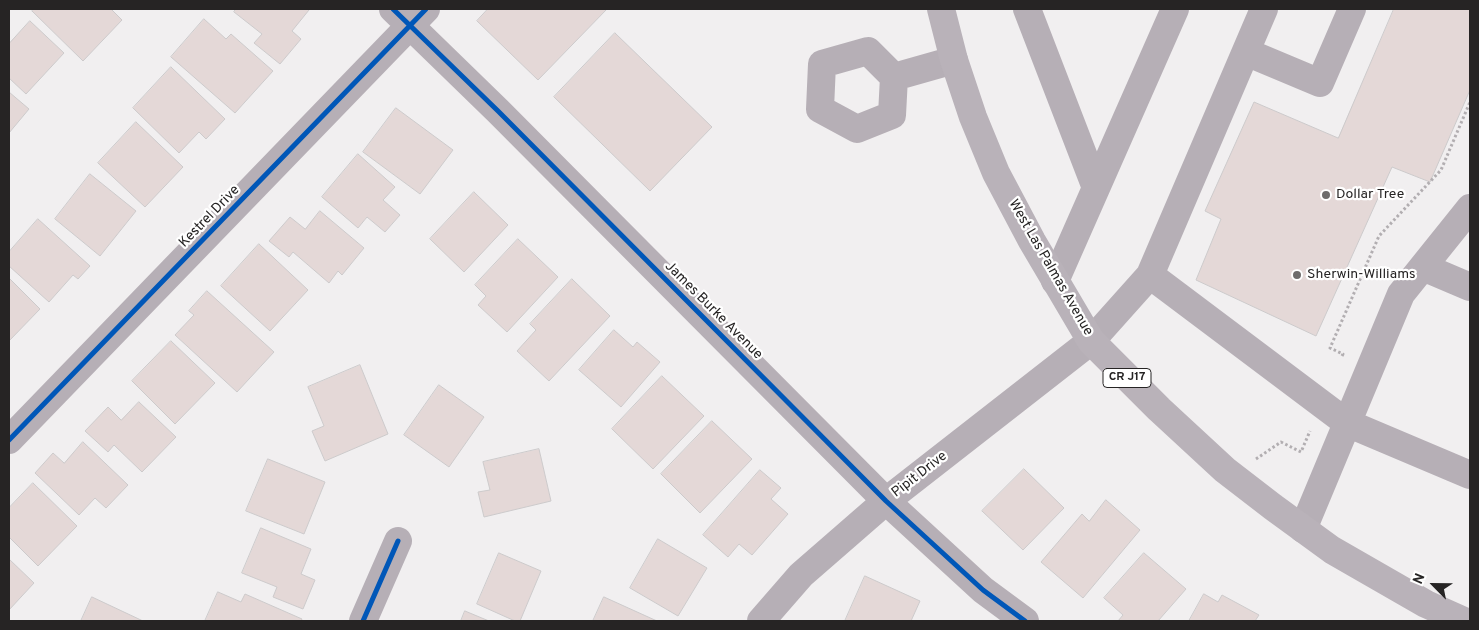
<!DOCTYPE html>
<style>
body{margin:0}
#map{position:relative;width:1479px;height:630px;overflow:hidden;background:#f1eff0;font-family:Overpass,sans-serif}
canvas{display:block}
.frame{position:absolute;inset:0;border:10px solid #262424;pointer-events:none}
.north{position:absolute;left:1409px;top:560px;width:50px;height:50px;-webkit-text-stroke:4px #fff;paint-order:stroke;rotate:293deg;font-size:14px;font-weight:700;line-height:20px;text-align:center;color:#262424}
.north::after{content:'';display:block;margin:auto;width:18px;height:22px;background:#262424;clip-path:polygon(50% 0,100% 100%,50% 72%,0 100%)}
</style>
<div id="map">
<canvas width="1479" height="630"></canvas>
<div class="frame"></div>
<div class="north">N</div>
</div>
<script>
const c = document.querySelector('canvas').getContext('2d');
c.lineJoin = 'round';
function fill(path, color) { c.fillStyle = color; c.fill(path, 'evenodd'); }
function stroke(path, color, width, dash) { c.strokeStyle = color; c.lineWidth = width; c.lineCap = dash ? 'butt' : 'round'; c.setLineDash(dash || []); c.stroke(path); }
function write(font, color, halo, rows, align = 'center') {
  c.font = font + ' Overpass,sans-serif'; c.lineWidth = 4.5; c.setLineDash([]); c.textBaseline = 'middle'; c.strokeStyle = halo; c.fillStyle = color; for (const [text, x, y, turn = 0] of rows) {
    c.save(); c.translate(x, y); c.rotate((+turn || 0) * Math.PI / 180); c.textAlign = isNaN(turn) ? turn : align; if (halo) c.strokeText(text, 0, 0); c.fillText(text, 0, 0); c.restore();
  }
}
const building = new Path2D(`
 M 34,9 L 111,9 L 122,20 L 83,61 L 32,11 Z
 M 236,9 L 308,9 L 309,10 L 292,31 L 301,39 L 280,64 L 254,43 L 262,34 L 234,12 Z
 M 488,9 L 607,9 L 538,80 L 477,21 Z
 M 1394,9 L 1470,9 L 1470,90 L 1430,182 L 1392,167 L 1316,336 L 1196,280 L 1221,219 L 1205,211 L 1254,102 L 1338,138 Z
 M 204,19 L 226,39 L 231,34 L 273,71 L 235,113 L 171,57 Z
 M 30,21 L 64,53 L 26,94 L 9,78 L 9,41 L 10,42 Z
 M 615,33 L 712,127 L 650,191 L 554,97 Z
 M 171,67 L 225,119 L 206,139 L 199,132 L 179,153 L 133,108 Z
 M 9,92 L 29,109 L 9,133 Z
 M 396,108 L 453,150 L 420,194 L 363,152 Z
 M 136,122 L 183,167 L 145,207 L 98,163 Z
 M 358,154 L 395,187 L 383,200 L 400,215 L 385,232 L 367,217 L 358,228 L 322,197 Z
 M 90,174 L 136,211 L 100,256 L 55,219 Z
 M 474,192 L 508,225 L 464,272 L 430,239 Z
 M 320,211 L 364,248 L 342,275 L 338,271 L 329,283 L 293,252 L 289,257 L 269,241 L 290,217 L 305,229 Z
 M 38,219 L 90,266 L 78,279 L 73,275 L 49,302 L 9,266 L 9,252 Z
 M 518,239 L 558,277 L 507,332 L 478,305 L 486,296 L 475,285 Z
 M 259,244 L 308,290 L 270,331 L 221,286 Z
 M 9,278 L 40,309 L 9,341 Z
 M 572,279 L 610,316 L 549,381 L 517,351 L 536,330 L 530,324 Z
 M 207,291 L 274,352 L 237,392 L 175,335 L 194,315 L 189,311 Z
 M 614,330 L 633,347 L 637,342 L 660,362 L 621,407 L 579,370 Z
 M 171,341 L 215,383 L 175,424 L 132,381 Z
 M 360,365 L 388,434 L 325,461 L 312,431 L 324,426 L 308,387 Z
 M 662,376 L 704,416 L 653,469 L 612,429 Z
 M 439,385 L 484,417 L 449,467 L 404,435 Z
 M 139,402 L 176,437 L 142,472 L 114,445 L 108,452 L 85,431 L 108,407 L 121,420 Z
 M 712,421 L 752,459 L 700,513 L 661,474 Z
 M 83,442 L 128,485 L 106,508 L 95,498 L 79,515 L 35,473 L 53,453 L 64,463 Z
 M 539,449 L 551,501 L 484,517 L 478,492 L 490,490 L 483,462 Z
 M 268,459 L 325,482 L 304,534 L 246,511 Z
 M 1024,469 L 1064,508 L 1023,550 L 982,511 Z
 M 760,470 L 781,488 L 771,499 L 788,514 L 752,555 L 739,544 L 728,557 L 703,535 Z
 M 33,483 L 77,526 L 38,566 L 9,537 L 9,508 Z
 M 1106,500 L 1140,530 L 1083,598 L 1041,562 L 1082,514 L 1089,521 Z
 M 261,528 L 311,549 L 301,574 L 315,580 L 303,609 L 273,597 L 277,587 L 242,573 Z
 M 658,539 L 707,568 L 678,616 L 630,588 Z
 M 499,553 L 541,571 L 520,621 L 515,621 L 477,604 Z
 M 1144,553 L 1186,589 L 1158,621 L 1118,621 L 1123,615 L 1104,598 Z
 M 9,559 L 34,583 L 9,610 Z
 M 865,576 L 920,601 L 911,621 L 845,621 Z
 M 218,592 L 241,602 L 245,594 L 302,619 L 301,621 L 205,621 Z
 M 1204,594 L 1218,602 L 1222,595 L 1259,615 L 1255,621 L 1189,621 Z
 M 92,597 L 143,621 L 81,621 Z
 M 604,597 L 657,621 L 593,621 Z
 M 465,611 L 489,621 L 461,621 Z`);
fill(building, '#e4d8d7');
stroke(building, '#cccacb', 1);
stroke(new Path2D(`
 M 1342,356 L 1343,354 L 1330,348 L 1379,236 L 1441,170 L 1470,102
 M 1256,459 L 1281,442 L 1301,452 L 1310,431`), '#b2aeb1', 3, [2.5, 2.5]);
stroke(new Path2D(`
 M 393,9 L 498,111 L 886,501 L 983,590 L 1025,621
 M 1027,9 L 1096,188
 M 1264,9 L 1150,275 L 1347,423 L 1470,475
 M 1246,52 L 1320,83 L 1352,9
 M 894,77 L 892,115 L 857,129 L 820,109 L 822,64 L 868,51 L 894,77 L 954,60
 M 1423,267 L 1470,287
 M 1055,281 L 1175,9
 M 9,440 L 426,9
 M 1303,529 L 1401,294 L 1470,208
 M 363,621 L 398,541
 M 761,621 L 801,575 L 886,501 L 1091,341 L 1150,275`), '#b6afb6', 28);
stroke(new Path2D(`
 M 941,9 L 954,60 L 973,117 L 996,173 L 1032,241 L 1091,341 L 1159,409 L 1225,470 L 1273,507 L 1332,550 L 1426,604 L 1464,621`), '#b9b2b9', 28);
stroke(new Path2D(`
 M 393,9 L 498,111 L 886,501 L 983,590 L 1025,621
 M 9,440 L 426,9
 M 363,621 L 398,541`), '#0057b8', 5);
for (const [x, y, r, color] of [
 [1326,195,5,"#6d6b6b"],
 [1297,275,5,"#6d6b6b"]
]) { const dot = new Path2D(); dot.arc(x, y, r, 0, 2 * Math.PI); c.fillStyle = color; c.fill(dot); stroke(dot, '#fff', 2); }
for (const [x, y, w] of [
 [1127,378,48]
]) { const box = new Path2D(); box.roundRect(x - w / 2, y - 9.5, w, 19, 4); c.fillStyle = '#fff'; c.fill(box); stroke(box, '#262424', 1); }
write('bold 12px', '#262424', null, [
 ["CR J17",1127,378]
]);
write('14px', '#262424', '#fff', [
 ["Dollar Tree",1336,195],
 ["Sherwin-Williams",1307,275]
], 'left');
write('14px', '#262424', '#fff', [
 ["Kestrel Drive",210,217,-46],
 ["West Las Palmas Avenue",1050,268,60],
 ["James Burke Avenue",713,311,45],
 ["Pipit Drive",920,475,-38]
]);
</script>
